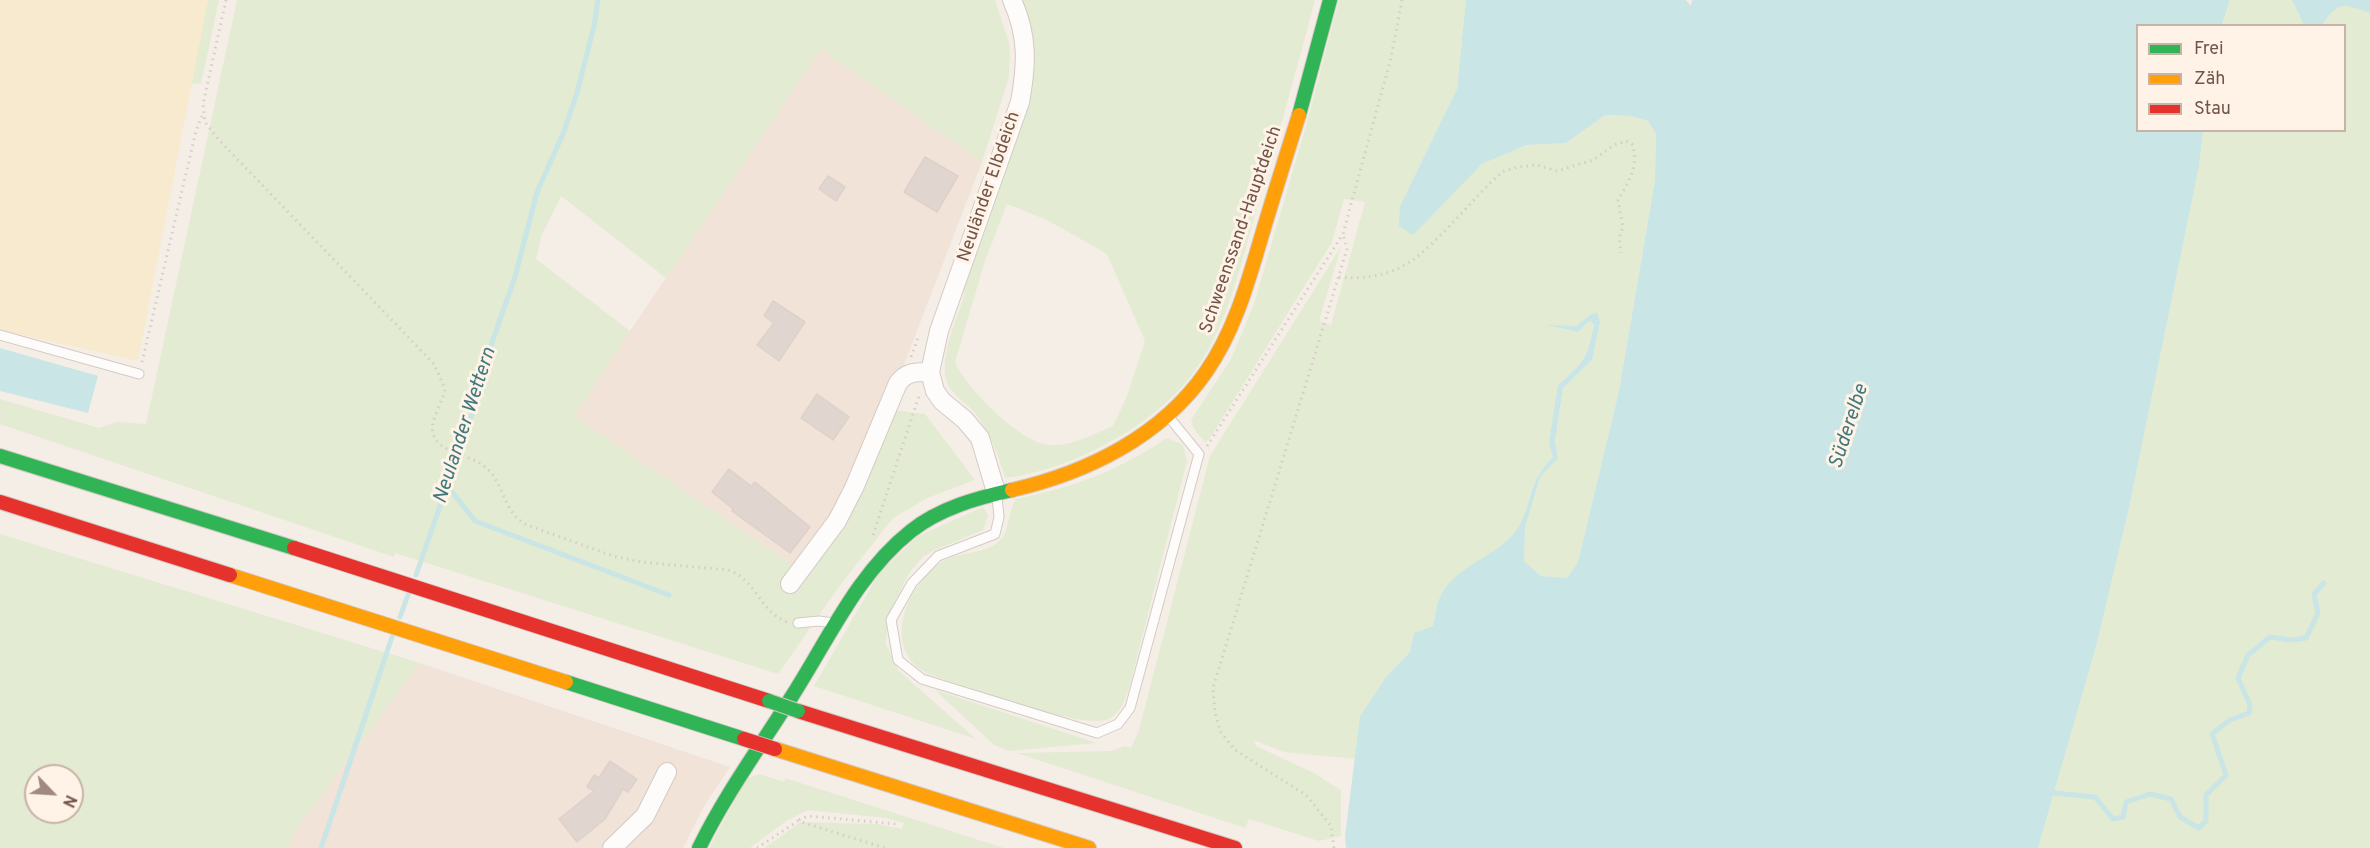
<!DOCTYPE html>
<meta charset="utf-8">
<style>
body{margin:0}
#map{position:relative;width:2370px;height:848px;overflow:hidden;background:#f5eee7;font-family:Overpass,sans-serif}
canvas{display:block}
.legend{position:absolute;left:2136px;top:24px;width:210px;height:108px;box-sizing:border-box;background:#fff3e7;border:2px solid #c7b3a8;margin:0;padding:8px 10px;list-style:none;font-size:18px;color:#725449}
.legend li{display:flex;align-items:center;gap:12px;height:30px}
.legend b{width:30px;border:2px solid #c7b3a8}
.north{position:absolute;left:24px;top:764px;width:60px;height:60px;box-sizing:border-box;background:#fff3e7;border:2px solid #c7b3a8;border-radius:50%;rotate:115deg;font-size:16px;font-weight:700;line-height:24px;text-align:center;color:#725449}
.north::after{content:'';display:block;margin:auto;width:21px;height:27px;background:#a08a80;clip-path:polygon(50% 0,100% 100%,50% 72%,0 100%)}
</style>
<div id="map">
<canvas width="2370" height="848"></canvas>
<ul class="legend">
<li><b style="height:8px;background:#30b455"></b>Frei</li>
<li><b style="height:8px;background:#ff9f0a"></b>Zäh</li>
<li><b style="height:8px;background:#e5322d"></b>Stau</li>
</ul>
<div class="north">N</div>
</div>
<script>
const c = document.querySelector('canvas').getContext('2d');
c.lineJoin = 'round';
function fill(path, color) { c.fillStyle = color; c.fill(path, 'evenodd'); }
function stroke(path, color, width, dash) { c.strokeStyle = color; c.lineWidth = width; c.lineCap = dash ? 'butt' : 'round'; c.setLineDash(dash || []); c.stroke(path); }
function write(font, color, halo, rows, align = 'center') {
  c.font = font + ' Overpass,sans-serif'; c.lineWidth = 6; c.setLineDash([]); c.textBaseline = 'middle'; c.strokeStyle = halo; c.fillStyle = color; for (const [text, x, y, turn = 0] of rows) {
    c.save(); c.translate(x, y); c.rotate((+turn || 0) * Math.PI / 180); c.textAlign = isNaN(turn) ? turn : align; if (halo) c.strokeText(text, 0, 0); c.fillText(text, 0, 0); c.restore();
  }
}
fill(new Path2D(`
 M 821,49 L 982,162 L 855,492 L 798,569 L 573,415 Z
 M 420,663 L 730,767 L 703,808 L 683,848 L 287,848 L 298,827 Z`), '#f1e3d7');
fill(new Path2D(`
 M 208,0 L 219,0 L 201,84 L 190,83 Z
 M 237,0 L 995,0 L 1010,46 L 1009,77 L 982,162 L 821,49 L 666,278 L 561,196 L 541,237 L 536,259 L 630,331 L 574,416 L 798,569 L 854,488 L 886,409 L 925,414 L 975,480 L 927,498 L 893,518 L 841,584 L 778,674 L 395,553 L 394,557 L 0,424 L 0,399 L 99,428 L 117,422 L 146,424 Z
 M 1020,0 L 1315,0 C 1296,72 1276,143 1255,215 C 1239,271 1225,336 1186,382 C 1146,430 1067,471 1005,478 C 998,455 991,434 976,414 C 968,403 949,394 946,379 C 940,354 958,316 965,293 L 961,290 L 1024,115 ZM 1007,204 L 1047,220 L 1107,254 L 1145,341 L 1127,396 L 1113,426 C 1094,434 1073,446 1051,445 C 1022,445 965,387 955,362 L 985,261 Z
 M 1339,0 L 1466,0 L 1457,89 L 1400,206 L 1413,234 L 1482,164 L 1526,145 L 1566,143 L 1605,115 L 1631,116 L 1648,121 L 1656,134 L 1655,180 L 1619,391 L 1578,562 L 1567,578 L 1541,576 L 1524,561 L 1525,528 L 1540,477 L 1558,458 L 1555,442 L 1563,388 L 1592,360 L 1600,322 L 1590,315 L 1576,326 L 1551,326 L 1577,332 L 1589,321 L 1594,323 C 1587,359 1585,361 1558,385 L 1553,457 C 1524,484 1534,503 1517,529 C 1497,558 1453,565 1439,599 C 1436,607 1435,618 1433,626 L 1414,633 L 1410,652 L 1386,677 L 1360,716 L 1355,759 L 1284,752 L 1254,740 L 1256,746 L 1312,772 L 1341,790 L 1341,836 L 1319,841 L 1249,819 L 1245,828 L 1017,753 L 1111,751 L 1125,746 L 1131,748 L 1139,730 L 1210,456 L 1341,247 L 1319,321 L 1331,325 L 1365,202 L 1344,199 L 1332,242 L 1210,438 L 1205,442 L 1194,429 L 1191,420 L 1231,359 L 1254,304 L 1308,119 Z
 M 2230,0 L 2292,0 L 2304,25 L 2222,26 Z
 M 2344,3 L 2370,13 L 2370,848 L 2038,848 L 2097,643 L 2129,508 L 2199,166 L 2203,131 L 2344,130 L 2344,26 L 2322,25 L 2337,6 Z
 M 1167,438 L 1183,445 L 1187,461 L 1130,684 C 1126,697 1122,713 1108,719 C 1083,731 960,684 928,674 C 881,650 905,589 939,564 C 957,550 988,556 1002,538 C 1010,527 1008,511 1016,499 C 1074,487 1118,471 1167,438 Z
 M 983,507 L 988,515 L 983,530 L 935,550 L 924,556 L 909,573 L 888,616 L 886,644 L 898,670 L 976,739 L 814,686 L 879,573 L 918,536 Z
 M 0,534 L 420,663 L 298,827 L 287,848 L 0,848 ZM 36,776 L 72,776 L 72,812 L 36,812 Z
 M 935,690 L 1097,743 L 1009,751 L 994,745 Z
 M 759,774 L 784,782 L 785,778 L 1004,848 L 764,848 L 801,822 L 876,824 L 902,829 L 904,823 L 886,818 L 808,810 L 786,821 L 750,848 L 709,848 L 746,779 Z`), '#e3ebd2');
fill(new Path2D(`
 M 0,0 L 208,0 L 138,361 L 0,330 Z`), '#f8eacf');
fill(new Path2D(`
 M 1466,0 L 1686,0 L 1691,6 L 1692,0 L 2230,0 L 2222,25 L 2138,26 L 2138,130 L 2203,131 L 2199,166 L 2129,508 L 2097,643 L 2038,848 L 1346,848 L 1345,837 L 1360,716 L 1386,677 L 1410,652 L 1414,633 L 1433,626 C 1435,618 1436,607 1439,599 C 1453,565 1497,558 1517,529 C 1534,503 1525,484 1553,457 L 1549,443 L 1558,385 C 1585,361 1587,359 1594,324 L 1589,321 L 1578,332 L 1546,325 L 1576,326 L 1590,315 L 1597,313 L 1600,322 L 1592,360 L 1563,388 L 1555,442 L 1558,458 L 1540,477 L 1525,528 L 1524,561 L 1541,576 L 1567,578 L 1578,562 L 1619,391 L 1655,180 L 1656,134 L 1648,121 L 1631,116 L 1605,115 L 1566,143 L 1526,145 L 1482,164 L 1413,235 L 1399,226 L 1400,206 L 1457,89 Z
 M 2292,0 L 2370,0 L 2370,13 C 2341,3 2340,0 2322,25 L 2304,25 Z
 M 0,348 L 98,376 L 88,413 L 0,391 Z`), '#c9e5e5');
stroke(new Path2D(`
 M 446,484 L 475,521 L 669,595
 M 416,575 L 472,414 L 489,351 L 515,277 L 537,192 L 563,134 L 577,93 L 594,26 L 598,0
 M 400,617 L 408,595
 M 2054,793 L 2095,797 L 2113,819 L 2123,817 L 2126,802 L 2150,794 L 2171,799 L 2180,817 L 2199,828 L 2206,821 L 2206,795 L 2226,775 L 2212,734 L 2230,720 L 2249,713 L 2250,705 L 2238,678 L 2248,655 L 2270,637 L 2291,640 L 2306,638 L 2318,613 L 2314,594 L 2324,583
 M 321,848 L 392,637`), '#c9e5e5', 5);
const building = new Path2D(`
 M 925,157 L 958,176 L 937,212 L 904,192 Z
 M 828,176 L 845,187 L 836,201 L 819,189 Z
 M 773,301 L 805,322 L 779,361 L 757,345 L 774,323 L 764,316 Z
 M 817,394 L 849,417 L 833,440 L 801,418 Z
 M 729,469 L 751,486 L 755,482 L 810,527 L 790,553 L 732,511 L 733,509 L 712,492 Z
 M 610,761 L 637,779 L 628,792 L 623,789 L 605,819 L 577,842 L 559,819 L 594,791 L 587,787 L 594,775 L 599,778 Z`);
fill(building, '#e1d6cf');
stroke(building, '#ded1c9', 1.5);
const lane = new Path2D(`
 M 0,335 L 139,374
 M 997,497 L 999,517 L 995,534 L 938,556 L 912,583 L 891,620 L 898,660 L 922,679 L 1097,733 L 1118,724 L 1130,708 L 1199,454 L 1168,416
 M 798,623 L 819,621 L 833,623`);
const street = new Path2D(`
 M 996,492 L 980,438 L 965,420 L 942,401 L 935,391 L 930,372 L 939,331 L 1020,102 C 1027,64 1028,35 1012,0
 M 790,584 L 837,521 L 854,488 L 898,383 C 907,371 917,372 930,372
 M 612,848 L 645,816 L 667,772`);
const fast = new Path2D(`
 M 1299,115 L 1330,0
 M 0,456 L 294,548
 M 566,682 L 744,739
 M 699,848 C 726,793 762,744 794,693 C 830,636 858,573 911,531 C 940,508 977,498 1012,490`);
const slow = new Path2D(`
 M 1012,490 C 1086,473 1161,437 1206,372 C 1236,329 1249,278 1264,228 C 1275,191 1287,153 1299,115
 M 230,575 L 566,682
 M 775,749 L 1089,848`);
const jam = new Path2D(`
 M 0,502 L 230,575
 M 294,548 L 769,701
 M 798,711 L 1235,848`);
stroke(lane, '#d4cac4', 11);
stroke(street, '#d4cac4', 20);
stroke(fast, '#d4cac4', 16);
stroke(slow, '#d4cac4', 16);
stroke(jam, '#d4cac4', 16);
stroke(new Path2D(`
 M 226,0 L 203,104 L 205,122 L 218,139 L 434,364 L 445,389 C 443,403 429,421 433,434 C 439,453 471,455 484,466 C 505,482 502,512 527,525 L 613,556 L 641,562 L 728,570 C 757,580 759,611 787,622
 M 1339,277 C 1360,279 1382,277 1401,267 C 1433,251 1472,198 1502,172 L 1518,167 L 1537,165 L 1557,171 L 1593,160 L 1614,145 L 1626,141 L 1632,144 C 1640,165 1628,183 1618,200 L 1623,227 L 1619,238 L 1621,253
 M 911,357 L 919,335
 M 142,362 L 196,131 L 202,116
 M 1207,446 L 1343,234 L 1391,58 L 1402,0
 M 873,535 L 919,396
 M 799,820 L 808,816 L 896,824
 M 757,848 L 798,821 L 885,848
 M 1334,848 L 1331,826 L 1306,795 L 1235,750 L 1220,731 L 1215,713 L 1213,688 L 1347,249 L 1343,234`), '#d6cdc9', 3, [1.5, 4.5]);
stroke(lane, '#fefcfb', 9);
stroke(street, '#fefcfb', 18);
stroke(fast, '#30b455', 14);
stroke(slow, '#ff9f0a', 14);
stroke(jam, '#e5322d', 14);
const fastBridge = new Path2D(`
 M 769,701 L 798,711`);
const jamBridge = new Path2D(`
 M 744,739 L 775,749`);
stroke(fastBridge, '#d4c9c4', 16, []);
stroke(jamBridge, '#d4c9c4', 16, []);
stroke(fastBridge, '#30b455', 14);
stroke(jamBridge, '#e5322d', 14);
write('18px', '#725449', '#fff3e7', [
 ["Neuländer Elbdeich",990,187,-71],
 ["Schweenssand-Hauptdeich",1242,230,-71]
]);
write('italic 20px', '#40797e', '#fff3e7', [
 ["Neulander Wettern",466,426,-72],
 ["Süderelbe",1850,427,-72]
]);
</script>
